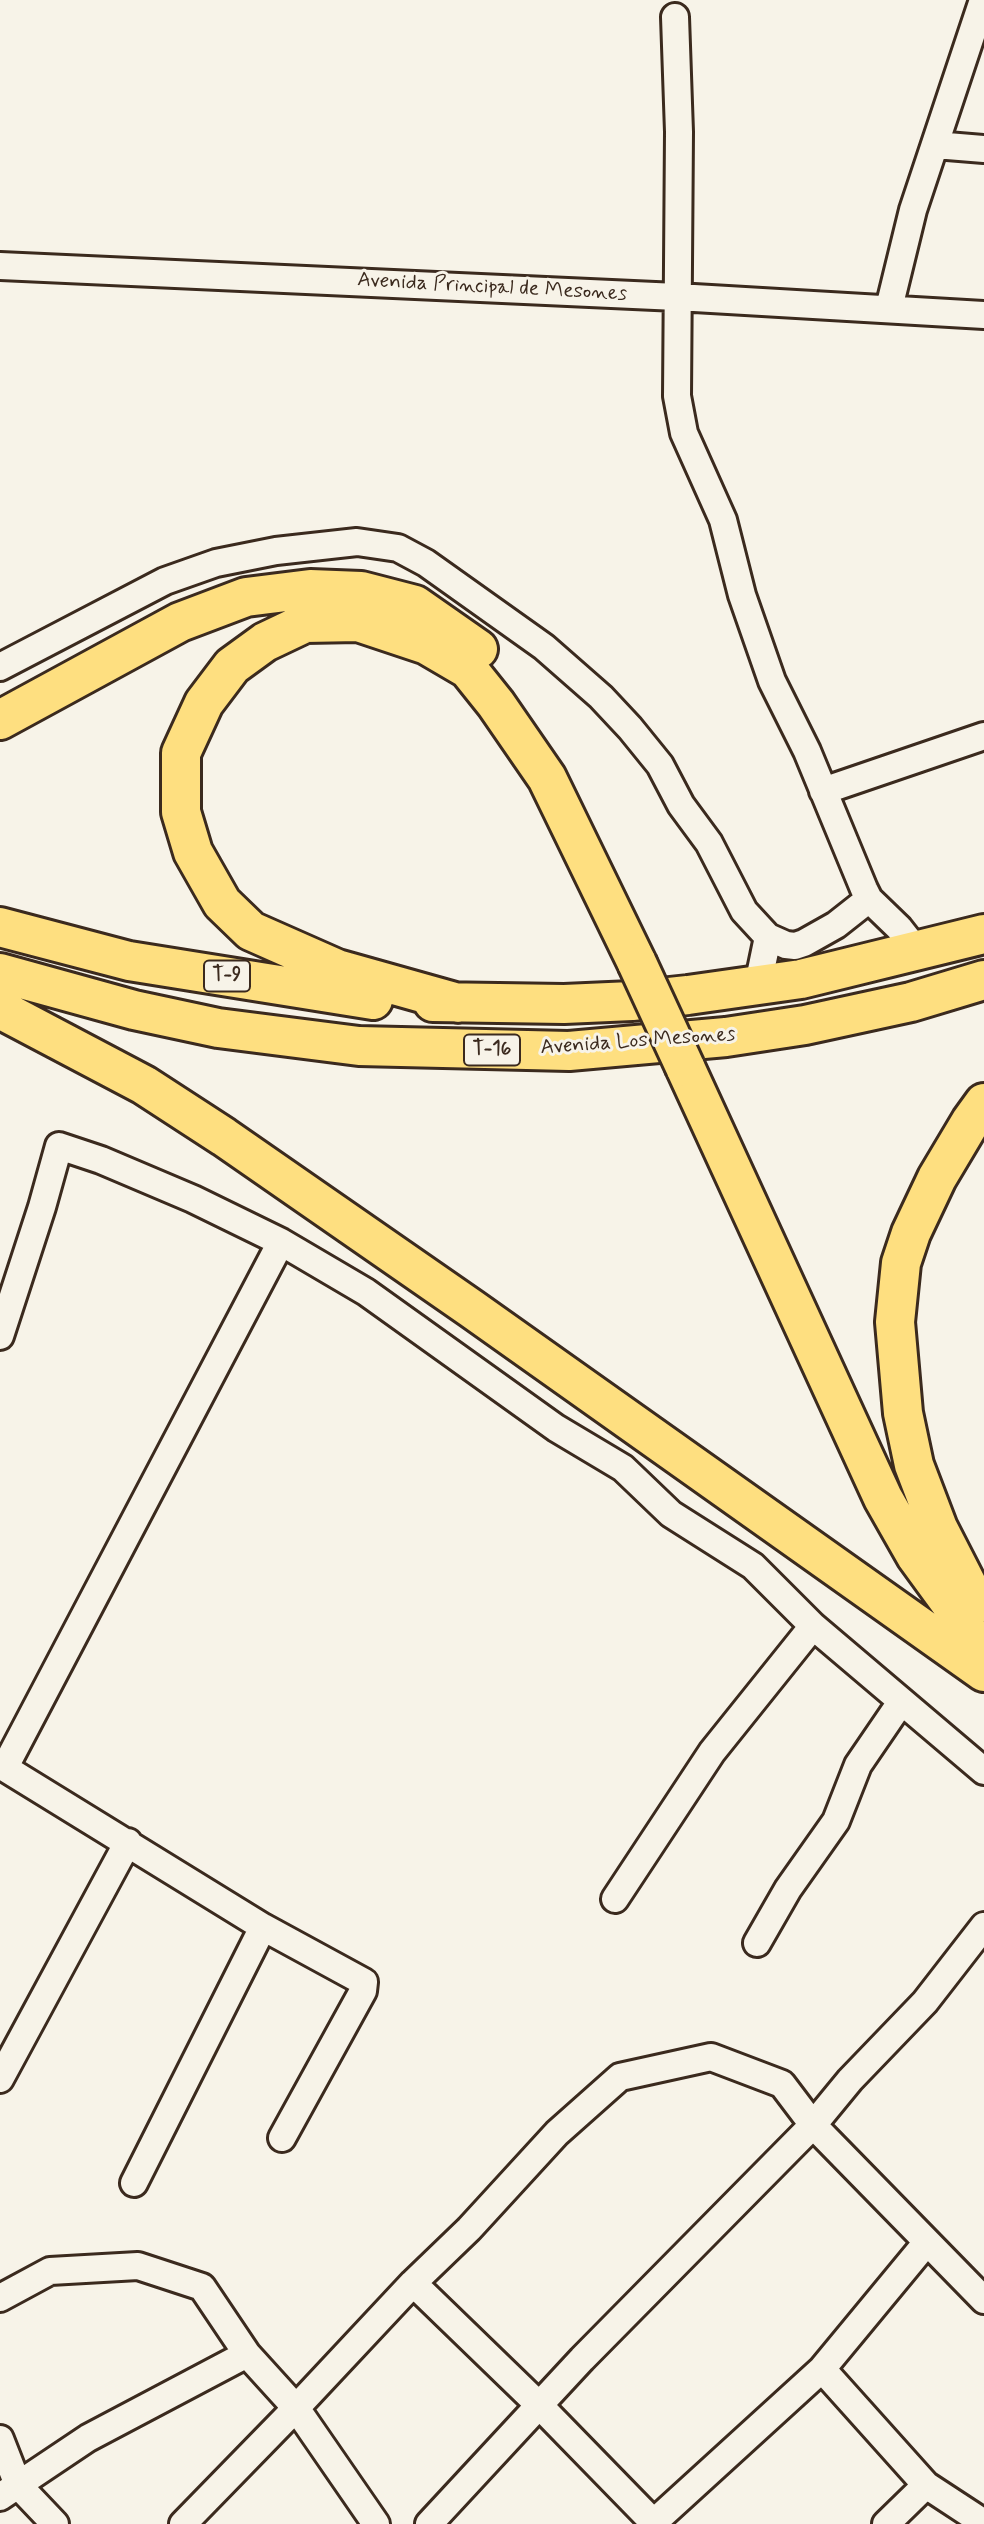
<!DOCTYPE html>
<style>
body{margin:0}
canvas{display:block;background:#f7f3e8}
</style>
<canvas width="984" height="2524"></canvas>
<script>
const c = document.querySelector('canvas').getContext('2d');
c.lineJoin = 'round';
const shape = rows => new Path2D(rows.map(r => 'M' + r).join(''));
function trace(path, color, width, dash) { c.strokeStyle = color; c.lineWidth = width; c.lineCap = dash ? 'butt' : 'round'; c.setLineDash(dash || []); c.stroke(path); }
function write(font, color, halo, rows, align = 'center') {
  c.font = font + ' Mynerve,sans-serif'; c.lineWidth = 6; c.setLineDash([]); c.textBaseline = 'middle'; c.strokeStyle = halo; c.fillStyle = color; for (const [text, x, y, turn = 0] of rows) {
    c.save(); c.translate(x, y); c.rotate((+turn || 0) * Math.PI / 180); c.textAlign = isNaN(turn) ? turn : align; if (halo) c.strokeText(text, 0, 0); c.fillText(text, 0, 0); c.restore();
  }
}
const minor = shape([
 [675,17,679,132,677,396,684,433,723,520,742,595,772,681,807,751,864,889,869,899,899,928,917,951],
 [935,145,984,149],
 [0,266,677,297,984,315],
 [889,308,913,210,983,0],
 [0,667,165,581,216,563,276,551,357,542,398,548,426,563,544,647,601,697,630,728,660,765,681,805,709,843,744,911,768,937,786,945,795,946,804,943,836,925,869,899],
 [823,791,984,736],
 [758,985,768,937],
 [0,1336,42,1207,59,1146,101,1160,193,1199,281,1242,366,1292,556,1428,623,1468,671,1514,753,1566,813,1626,984,1771],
 [0,1765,263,1927,364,1982,363,1991,282,2138],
 [5,1767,281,1242],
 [615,1899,712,1752,813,1626],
 [757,1943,788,1889,836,1821,858,1765,901,1702],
 [0,2079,128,1842],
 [134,2183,263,1927],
 [413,2283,539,2405,655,2524],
 [0,2298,50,2271,138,2266,202,2287,247,2354,296,2408,376,2524],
 [822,2369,926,2485,984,2523],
 [0,2439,18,2485,55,2524],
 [0,2497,88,2438,247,2354],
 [183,2524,296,2408,413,2283,469,2229,557,2133,620,2077,711,2057,782,2084,813,2125,984,2300],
 [429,2524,582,2359,813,2125,850,2080,925,2002,984,1926],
 [652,2524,822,2369,927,2242],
 [886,2524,926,2485]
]);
const highway = shape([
 [0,720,180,622,246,597,310,589,361,591,415,605,478,649],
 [0,927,129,961,373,1000],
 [0,973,134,1010,218,1028,359,1046,569,1051,726,1037,805,1025,911,1002,984,980],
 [433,1002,564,1004,632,1001,688,995,801,979,984,934],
 [458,1003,337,969,251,931,222,903,193,852,181,812,181,753,204,703,232,666,265,642,305,623,358,622,427,645,468,669,496,704,547,778,637,963],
 [0,1009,144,1085,224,1137,472,1309,984,1672],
 [685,1067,883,1498,916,1556,951,1604,984,1638],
 [977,1604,938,1528,914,1465,903,1413,895,1322,901,1263,911,1233,937,1178,971,1121,984,1103]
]);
const highwayBridge = shape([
 [637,963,685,1067]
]);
const shields = [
 [227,976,46],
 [492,1050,56]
];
const shieldNames = [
 ["T-9",227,976],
 ["T-16",492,1050]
];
const streetNames = [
 ["Avenida Principal de Mesones",492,288,3],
 ["Avenida Los Mesones",638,1042,-4]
];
trace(minor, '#3b2a1e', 32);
trace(highway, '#3b2a1e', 44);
trace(minor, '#f7f3e8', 26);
trace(highway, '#fedf80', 38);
trace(highwayBridge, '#3b2a1e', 44, []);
trace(highwayBridge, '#fedf80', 38);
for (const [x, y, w] of shields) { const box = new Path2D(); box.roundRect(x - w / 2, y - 15.5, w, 31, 5); c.fillStyle = '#f7f3e8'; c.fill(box); trace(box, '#3b2a1e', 2); }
write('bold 19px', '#3b2a1e', null, shieldNames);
write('21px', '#3b2a1e', '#f7f3e8', streetNames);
</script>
